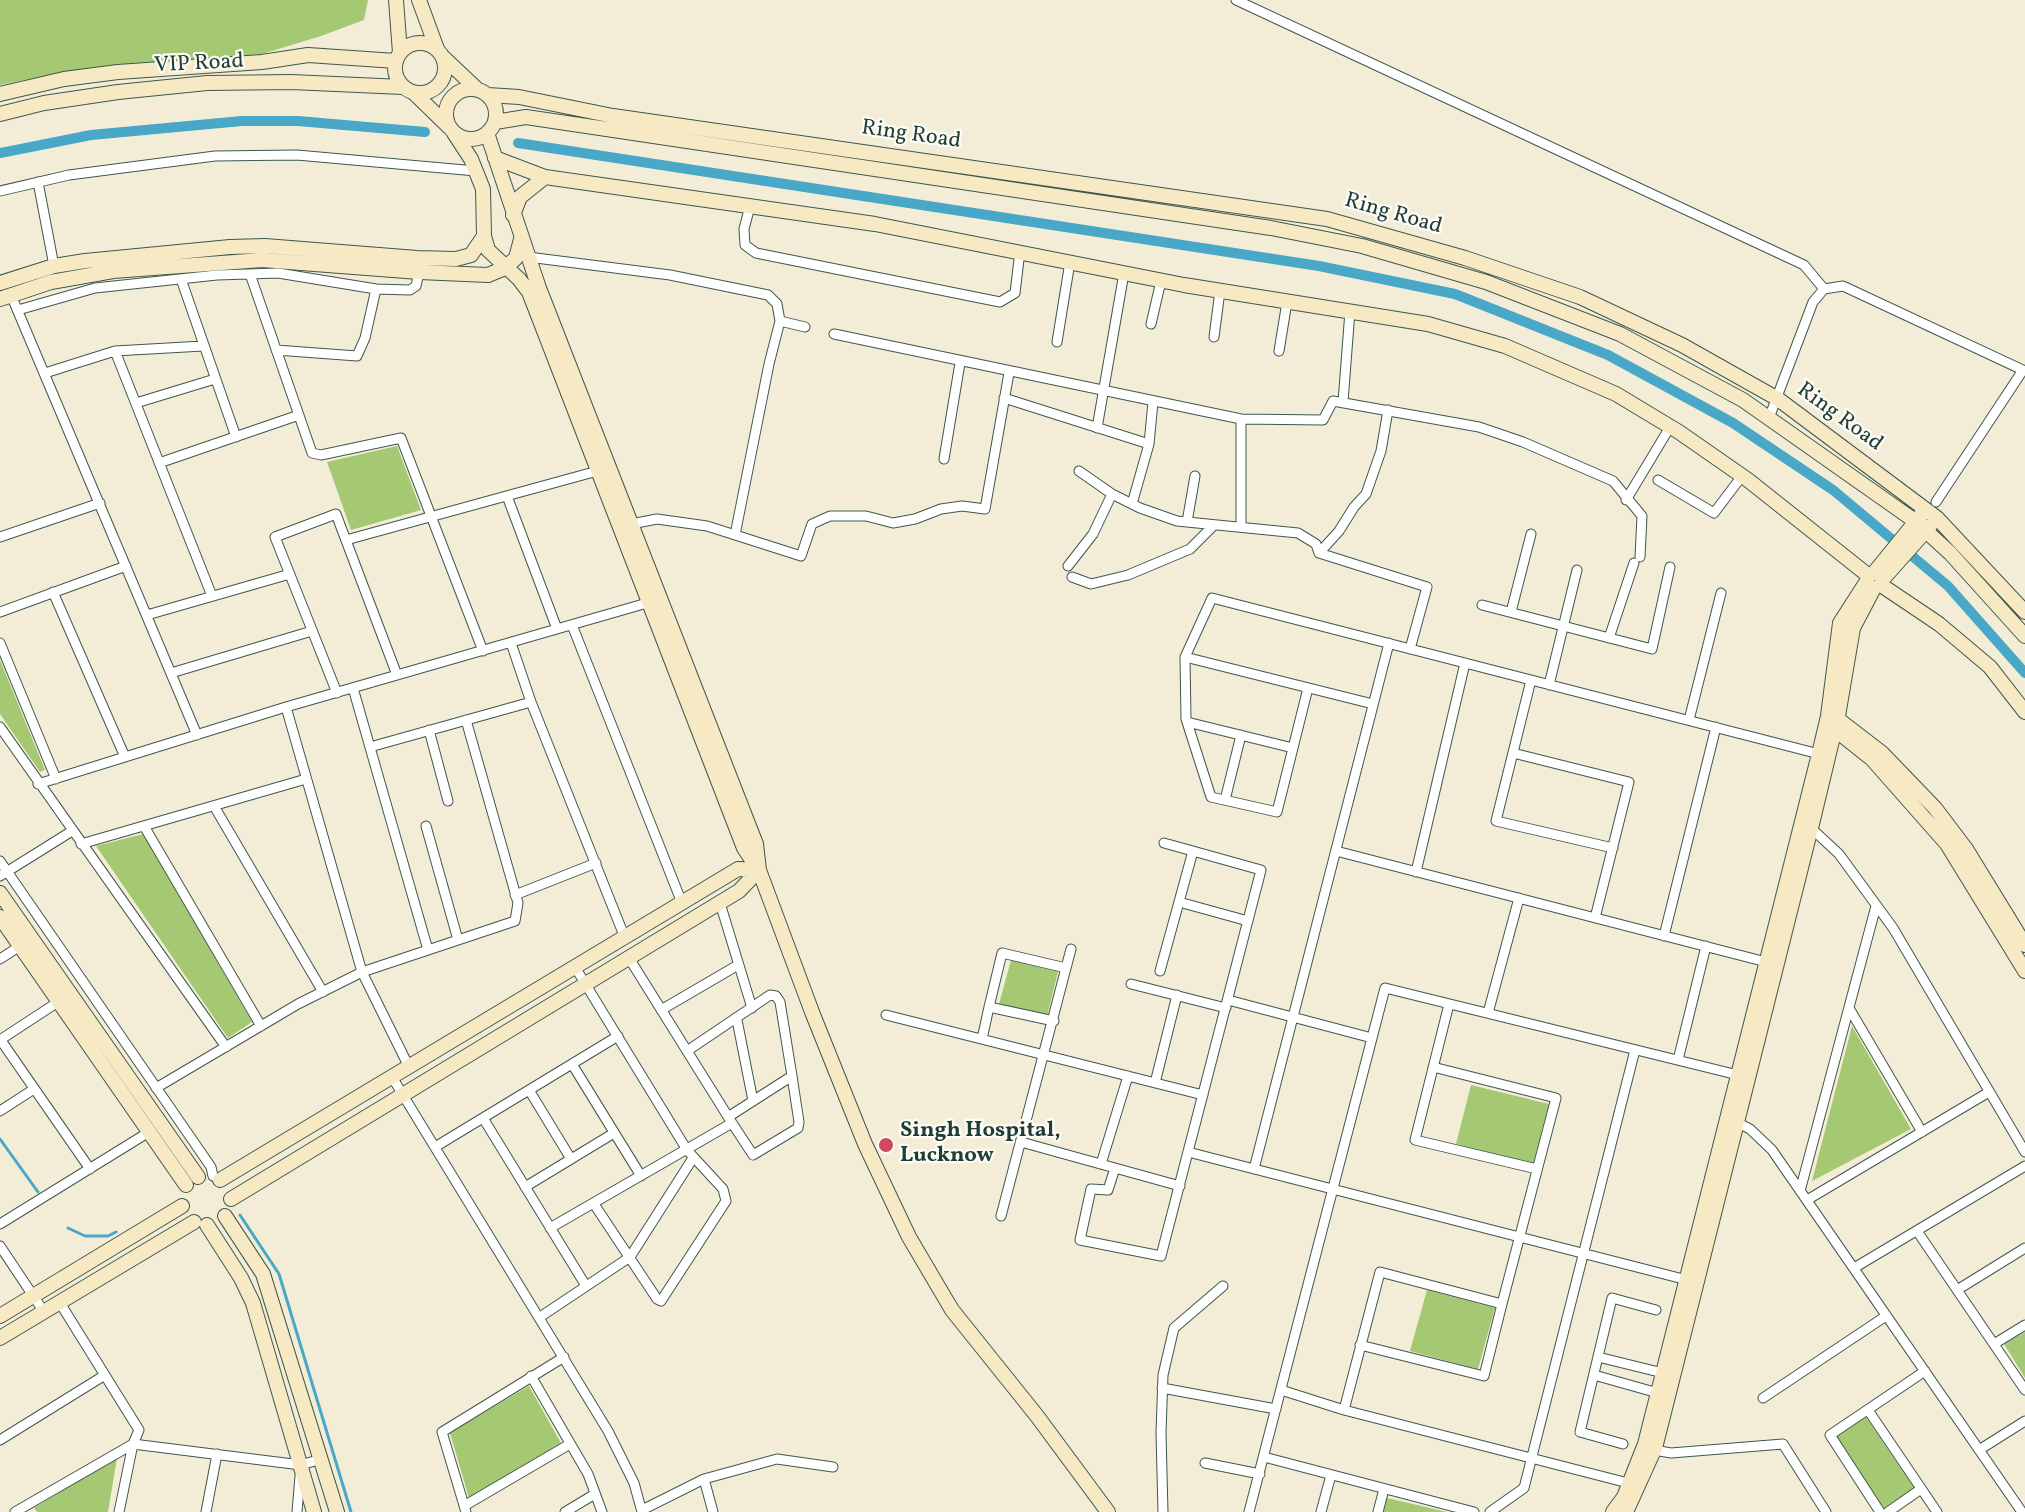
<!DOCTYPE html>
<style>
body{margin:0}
canvas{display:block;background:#f3edd8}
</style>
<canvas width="2025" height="1512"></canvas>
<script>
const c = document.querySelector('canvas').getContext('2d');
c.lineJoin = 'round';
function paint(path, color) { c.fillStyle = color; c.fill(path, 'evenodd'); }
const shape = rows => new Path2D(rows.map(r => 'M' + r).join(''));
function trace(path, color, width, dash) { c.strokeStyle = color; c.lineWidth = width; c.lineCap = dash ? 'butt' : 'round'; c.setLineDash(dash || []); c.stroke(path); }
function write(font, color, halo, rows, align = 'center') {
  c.font = font + ' Vollkorn,serif'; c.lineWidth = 4.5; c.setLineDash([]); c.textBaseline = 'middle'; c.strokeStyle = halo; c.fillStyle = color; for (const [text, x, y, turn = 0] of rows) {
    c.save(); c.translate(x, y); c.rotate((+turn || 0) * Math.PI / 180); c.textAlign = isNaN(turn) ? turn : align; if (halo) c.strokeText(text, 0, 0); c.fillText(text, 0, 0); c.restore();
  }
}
const green = shape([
 [0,0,368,0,364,20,321,36,262,54,63,72,0,85],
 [397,446,421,510,351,530,327,462],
 [0,660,45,770,40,772,0,714],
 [143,834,252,1022,228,1038,96,846],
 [1011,960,1058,972,1047,1016,999,1004],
 [1852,1026,1911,1129,1812,1181],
 [1471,1085,1549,1104,1533,1164,1456,1144],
 [1427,1290,1495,1308,1478,1369,1410,1351],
 [2025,1332,2025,1378,2004,1344],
 [529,1386,561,1443,469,1498,450,1433],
 [1866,1417,1914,1488,1884,1508,1836,1437],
 [117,1458,108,1512,37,1512,34,1508],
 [1387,1498,1447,1512,1383,1512]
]);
const stream = shape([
 [0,1139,38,1192],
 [240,1215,279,1274,351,1512],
 [68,1228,85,1236,108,1236,116,1232]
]);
const canal = shape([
 [518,143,1319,266,1455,294,1608,355,1733,423,1833,490,1948,586,2025,673],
 [0,153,91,135,242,121,298,121,425,132]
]);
const street = shape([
 [1236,0,1804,265,1824,289],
 [38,182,54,266],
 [0,191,69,175,215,156,297,155,476,171],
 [750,206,744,229,745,245,756,253,1000,302,1015,293,1020,251],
 [528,257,670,275,768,295,777,304,780,321,769,364,735,535],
 [250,274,312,453,321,455,401,438,483,651],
 [181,279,236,437],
 [1824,289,1843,286,2025,371],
 [11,295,197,735],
 [18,310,95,288,217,275,278,273,376,289,410,290,416,286,419,272],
 [780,321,805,327],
 [1151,324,1161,281],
 [834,334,1241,419,1323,420,1333,401,1479,427,1523,442,1613,481,1642,516,1640,557],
 [1214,337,1220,291],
 [1057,342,1070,262],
 [276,350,357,356,365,338,376,289],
 [115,351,212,596],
 [1279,351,1287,302],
 [45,373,115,351,203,346],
 [1004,398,1149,444],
 [1343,402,1350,311],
 [136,403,215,379],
 [1769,418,1813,302,1824,289],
 [1241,419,1241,527],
 [1097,428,1124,273],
 [944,459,960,363],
 [159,463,299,415],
 [1079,471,1112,494,1140,508,1177,521,1298,533,1316,544,1319,553],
 [1658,480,1714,513,1742,476],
 [507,496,557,629],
 [1626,500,1670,427],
 [1936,502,2023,370],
 [1132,504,1149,444,1153,402],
 [1187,522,1195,476],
 [631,524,657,519,707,526,801,556,812,524,830,516,866,516,893,523,915,519,941,509,962,506,985,509,1009,373],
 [0,537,100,503],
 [346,540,601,470],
 [1319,553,1427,587,1410,649],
 [1319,553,1339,531,1354,507,1366,494,1381,451,1388,410],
 [1068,566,1093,534,1112,494],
 [1072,577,1091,584,1128,575,1190,549,1213,526],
 [53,592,125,757],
 [1482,605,1652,649,1670,567],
 [0,612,126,566],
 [1511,612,1531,534],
 [147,615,290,574],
 [572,625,682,903],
 [1609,638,1634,563],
 [0,643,56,779],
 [511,643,531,702,625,938],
 [1185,657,1373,704],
 [171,673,312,631],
 [1531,680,1496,821,1613,848],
 [1549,685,1577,570],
 [353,688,428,950],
 [1308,688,1277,812,1211,797,1186,719,1185,657,1212,598,1823,755],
 [337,693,275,537,336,514,397,675],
 [286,707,362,972,409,1067],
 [1689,720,1721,593],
 [1187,722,1293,748],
 [0,727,226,1047],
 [429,730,448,801],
 [370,747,531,702],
 [1513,753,1629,782,1595,918],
 [38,784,286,707,654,601],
 [1225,800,1241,735],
 [214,806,323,992],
 [144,826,261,1026],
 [426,826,458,940],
 [1811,828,1839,854,1893,928,2025,1152],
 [81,844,306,779],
 [1336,851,1770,963],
 [0,861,211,1167,213,1176],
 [1416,872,1465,663],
 [0,876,72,831],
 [515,895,596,863],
 [1179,902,1248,921],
 [720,903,752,1008],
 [1664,936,1716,727],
 [629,958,687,1051,732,1123,753,1155,798,1128,799,1122,792,1076,780,1002,776,996,770,995,687,1051],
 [0,959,23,944],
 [575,967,687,1150,723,1189,726,1201,661,1301,657,1299,594,1204],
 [1160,971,1193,851],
 [1131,984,1226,1008],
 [1228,1000,1372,1038],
 [1449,1004,1415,1140,1537,1169],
 [1849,1008,1922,1132],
 [661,1010,738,965],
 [1488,1013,1519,898],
 [886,1015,1203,1095],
 [737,1020,753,1101],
 [1054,1021,989,1007,1002,953,1066,968],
 [0,1039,90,1169],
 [982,1039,989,1007],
 [0,1040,58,1002],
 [1678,1060,1706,946],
 [572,1064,641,1176],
 [392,1077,608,1431,634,1483,642,1512],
 [1155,1083,1177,995],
 [156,1088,298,1004,362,972,515,921,518,903,466,720],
 [529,1090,571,1159],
 [0,1111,34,1089],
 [728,1117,792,1076],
 [483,1118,586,1286],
 [1736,1122,1750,1129,1772,1150,2022,1512],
 [1021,1142,1180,1186],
 [435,1147,618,1036],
 [1188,1152,1691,1281],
 [1101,1164,1128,1076],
 [1115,1168,1108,1190,1091,1189,1080,1240,1161,1256,1261,870,1164,843],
 [1254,1169,1389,643],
 [525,1187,614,1133],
 [1800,1191,1876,906],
 [1807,1200,1989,1092],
 [1001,1216,1071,949],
 [0,1224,149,1132],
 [550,1228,732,1123],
 [1917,1231,2025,1390],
 [0,1246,44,1312],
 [1854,1268,2025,1166],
 [1957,1290,2025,1248],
 [60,1303,139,1430,133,1444,119,1512],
 [540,1317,630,1257,693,1158],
 [1994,1344,2025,1325],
 [1360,1345,1484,1376,1502,1304,1556,1098,1433,1067],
 [1598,1357,1663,1373],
 [1594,1375,1658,1393],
 [531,1376,588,1474,602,1512],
 [1162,1388,1276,1409],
 [1281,1390,1344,1410,1632,1484],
 [1763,1398,1886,1316],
 [1344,1410,1380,1272,1502,1304],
 [1868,1410,1937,1512],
 [0,1440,105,1375],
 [1623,1444,1580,1432,1612,1298,1656,1310],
 [1654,1450,1671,1453,1783,1444,1826,1512],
 [1979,1450,2025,1421],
 [1264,1457,1474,1512],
 [1205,1463,1260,1474],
 [704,1479,713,1512],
 [464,1506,570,1444],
 [642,1510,704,1479,777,1459,833,1467],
 [15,1512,133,1444,301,1465,321,1459],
 [206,1512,217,1454],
 [297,1512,300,1476],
 [466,1512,442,1432,564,1357],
 [565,1512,595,1494],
 [1163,1512,1161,1433,1163,1375,1174,1328,1223,1286],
 [1249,1512,1385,988,1742,1076],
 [1321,1512,1331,1475],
 [1378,1512,1384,1489],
 [1490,1512,1524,1488,1635,1050],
 [1880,1512,1830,1435,1925,1371],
 [1888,1512,1921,1489]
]);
const secondary = shape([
 [396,0,400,53],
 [419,0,437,49],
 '395 68a25 25 0 1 1 50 0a25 25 0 1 1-50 0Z',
 [442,56,478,90],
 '446 114a25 25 0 1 1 50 0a25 25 0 1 1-50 0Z',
 [413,92,449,127],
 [0,94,64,79,118,72,262,62,308,55,396,61],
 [488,95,519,97,613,116,1327,219,1465,258,1580,297,1682,345,1778,399,1937,518,2025,612],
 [0,114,44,103,118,92,207,83,291,82,403,87],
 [495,122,526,117,1271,228,1362,246,1486,282,1620,334,1743,400,1915,521,1950,553,2025,636],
 [454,133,471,159,483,189,484,236,488,250,519,279,529,292,744,848,756,866],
 [487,133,539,288,756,844,759,870,812,1012,865,1144,909,1237,952,1310,1037,1416,1108,1512],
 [495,158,545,177,875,224,1184,285,1428,324,1505,346,1616,394,1679,432,1748,480,1869,576],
 [513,215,520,197,545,177],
 [0,283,54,266,85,261,230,247,265,246,417,258,456,259,471,255,484,236],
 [0,299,51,282,113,271,262,260,419,272,488,275,505,268,516,258,521,239],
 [1874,573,1921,515],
 [1882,580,1930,526],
 [1881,585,1939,624,1990,667,2025,712],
 [1830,713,1882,753,1935,808,1966,849,2025,945],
 [1828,724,1872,759,1947,844,2025,971],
 [0,893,198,1177],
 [0,917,186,1185],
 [220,1180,738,869,759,870],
 [231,1199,739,891,759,870],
 [225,1216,263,1274,337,1512],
 [207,1225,241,1278,253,1303,314,1512],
 [0,1316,182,1206],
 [0,1338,194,1222],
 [1613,1512,1624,1497,1645,1444,1663,1373,1819,754,1828,716,1840,623,1867,581],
 [1626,1512,1655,1448,1811,828,1838,716,1853,628,1874,588]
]);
const markers = [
 [886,1145,8,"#d1495b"]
];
const streetNames = [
 ["VIP Road",199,65,-3],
 ["Ring Road",911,136,8],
 ["Ring Road",1393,215,16],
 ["Ring Road",1839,418,36]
];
const poiNames = [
 ["Singh Hospital,",900,1132],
 ["Lucknow",900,1157]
];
paint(green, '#a5c872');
trace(stream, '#49a8c8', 3);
trace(canal, '#49a8c8', 10);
trace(street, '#3f574d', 11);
trace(secondary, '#3f574d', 16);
trace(street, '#fff', 9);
trace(secondary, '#f7e9c3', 14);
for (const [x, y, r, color] of markers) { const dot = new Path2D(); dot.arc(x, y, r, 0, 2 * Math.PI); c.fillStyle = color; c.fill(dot); trace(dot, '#fdfcf7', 2); }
write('22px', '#1f3d34', '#fdfcf7', streetNames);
write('bold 22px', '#1f3d34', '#fdfcf7', poiNames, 'left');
</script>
